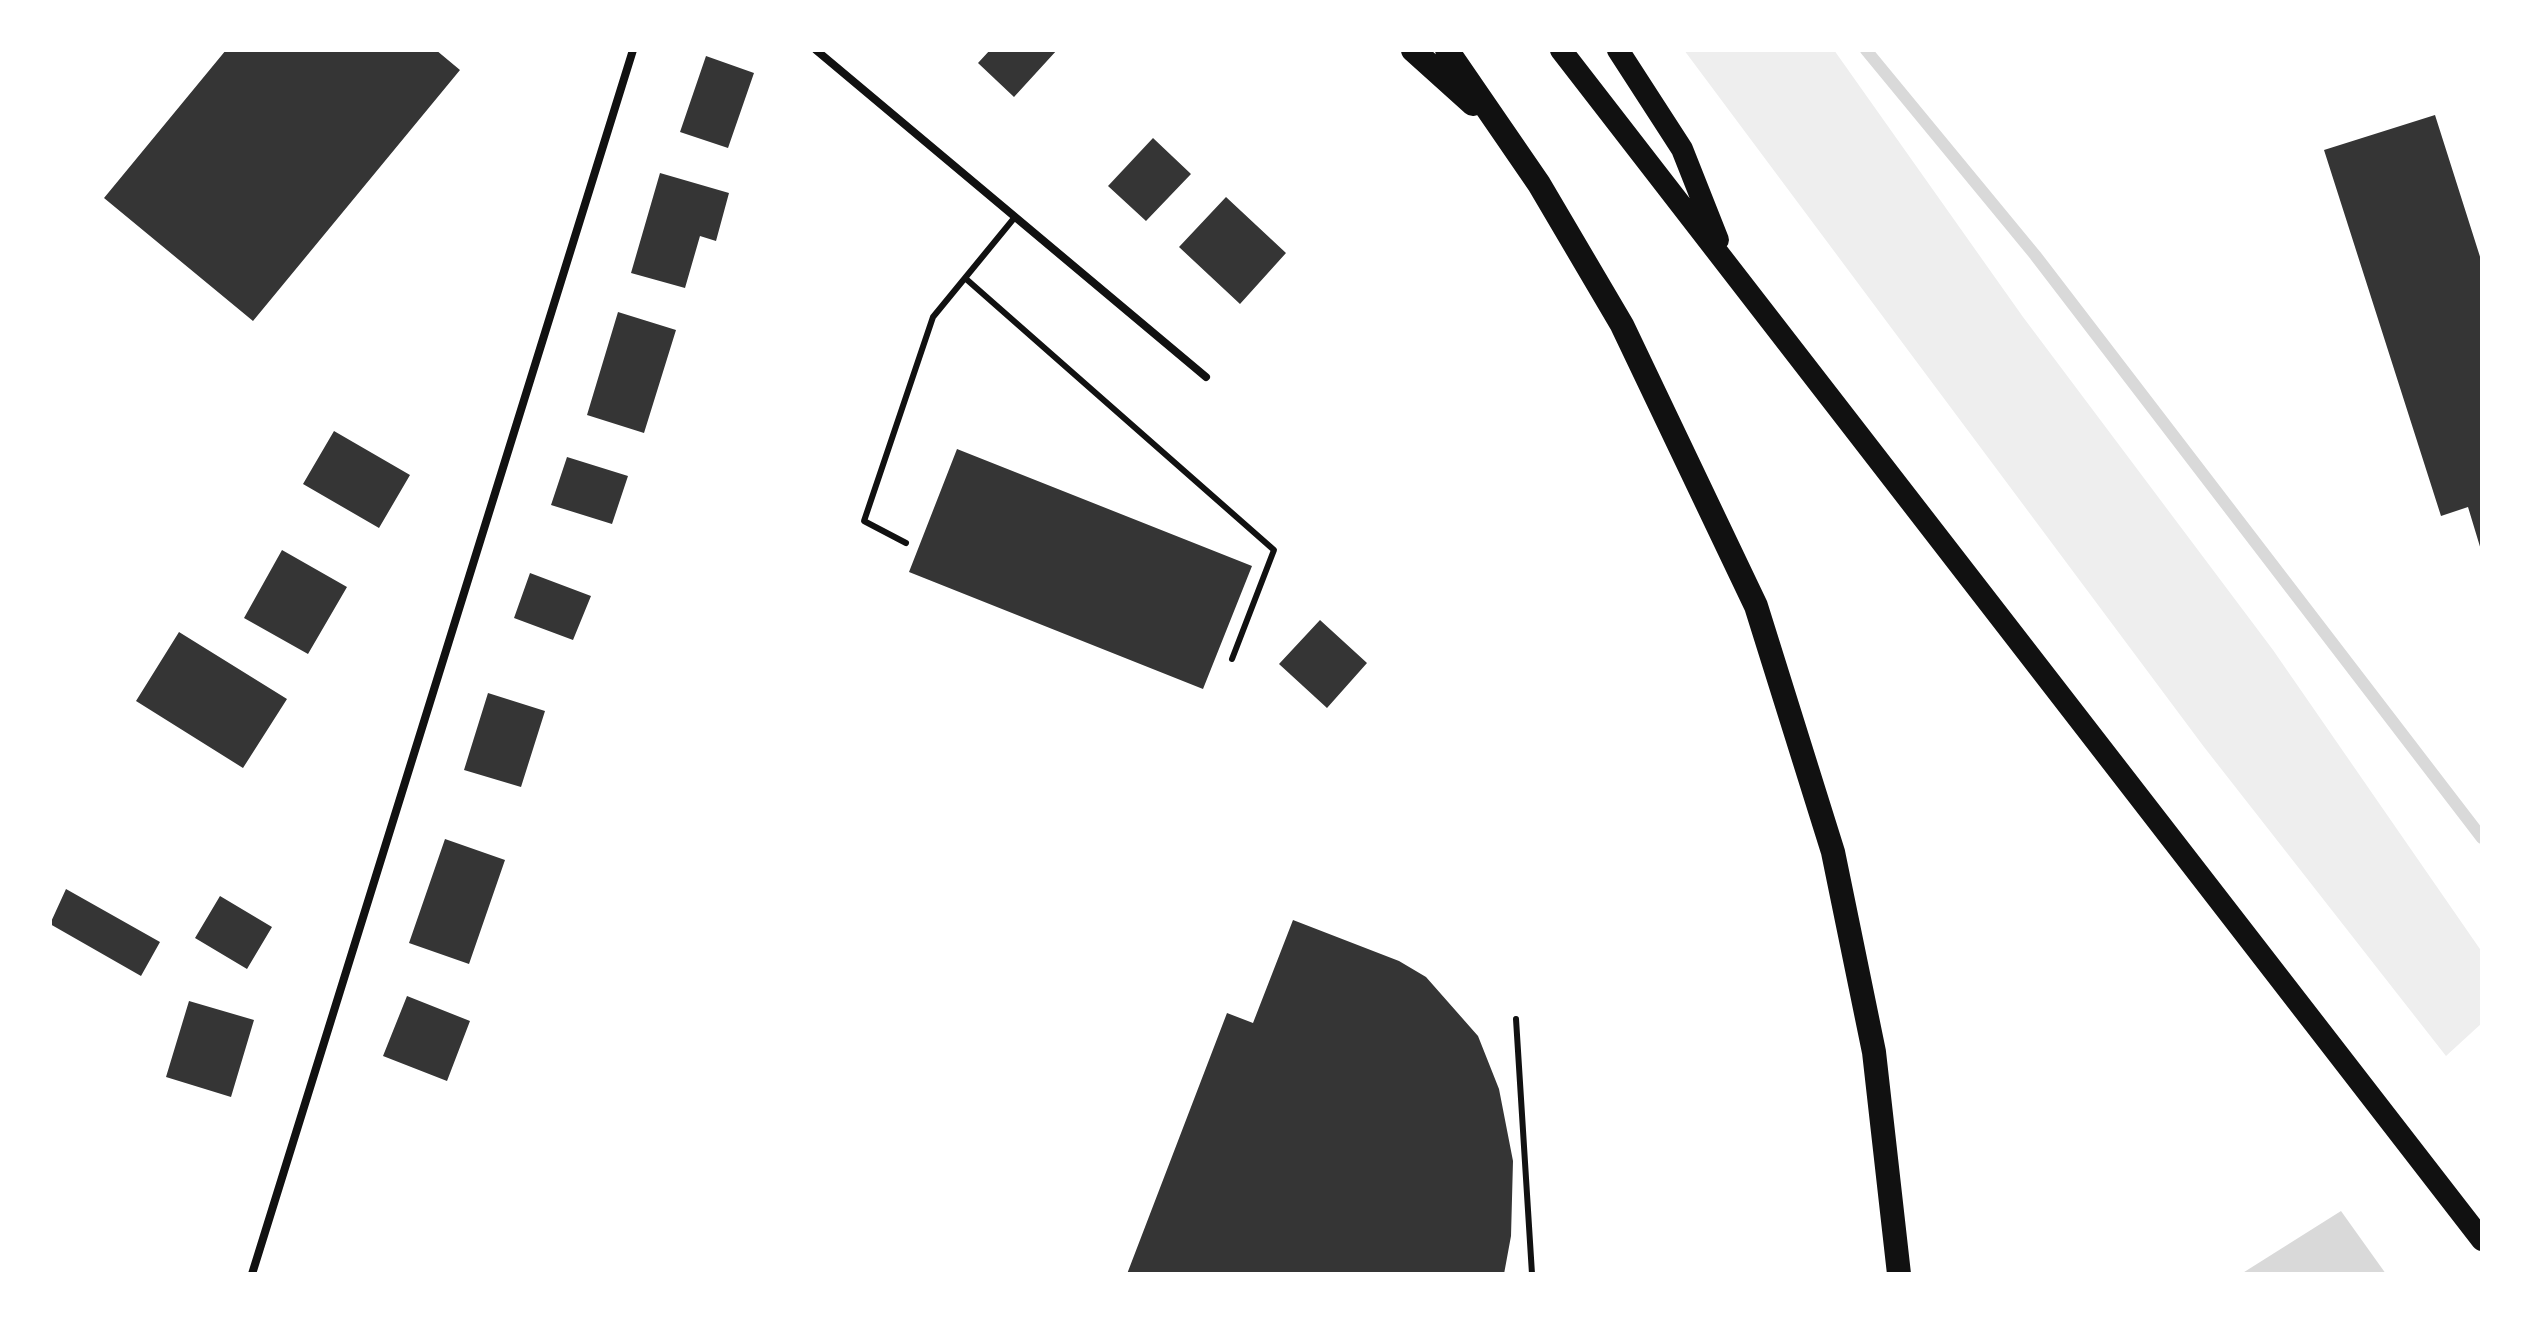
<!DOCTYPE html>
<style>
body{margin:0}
#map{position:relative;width:2532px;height:1324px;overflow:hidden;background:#fff;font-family:"Fira Sans Condensed",sans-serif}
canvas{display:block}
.frame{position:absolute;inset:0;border:52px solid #fff;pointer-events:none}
</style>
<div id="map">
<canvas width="2532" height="1324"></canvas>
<div class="frame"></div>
</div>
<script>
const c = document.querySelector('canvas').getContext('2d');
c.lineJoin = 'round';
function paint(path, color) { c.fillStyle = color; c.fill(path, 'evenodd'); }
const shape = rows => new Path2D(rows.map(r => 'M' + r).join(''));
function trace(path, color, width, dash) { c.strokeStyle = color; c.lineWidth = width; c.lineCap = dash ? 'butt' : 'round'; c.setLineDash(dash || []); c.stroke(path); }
const green = shape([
 [1684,50,1834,50,2023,317,2273,650,2482,952,2482,1023,2446,1056,2204,747]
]);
const water = shape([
 [2341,1211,2386,1274,2241,1274]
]);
const stream = shape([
 [1866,50,2035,255,2482,838]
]);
const building = shape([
 [226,50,436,50,460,70,253,321,104,198],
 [990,50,1057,50,1014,97,978,63],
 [706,56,754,73,728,148,680,132],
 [2435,115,2482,263,2481,550,2468,507,2441,516,2324,150],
 [1153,138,1191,174,1146,221,1108,186],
 [660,173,729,193,716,241,700,236,685,288,631,273],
 [1226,197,1286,253,1240,304,1179,247],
 [618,312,676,330,644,433,587,415],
 [334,431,410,475,379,528,303,484],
 [957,449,1252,566,1203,689,909,572],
 [567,457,628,476,612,524,551,505],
 [282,550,347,587,308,654,244,618],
 [530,573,591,596,573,640,514,618],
 [1320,620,1367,663,1327,708,1279,664],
 [179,632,287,699,243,768,136,701],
 [488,693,545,711,521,787,464,770],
 [445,839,505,860,469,964,409,943],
 [66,889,160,942,141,976,50,924],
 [220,896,272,927,247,969,195,938],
 [1293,920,1399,961,1426,977,1478,1036,1499,1089,1513,1161,1511,1236,1504,1274,1127,1274,1227,1013,1253,1023],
 [407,996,470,1021,447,1081,383,1056],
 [189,1001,254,1020,231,1097,166,1077]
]);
const service = shape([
 [965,278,1274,550,1232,659],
 [906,543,864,521,933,317,1015,217],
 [1516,1019,1532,1274]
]);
const minor = shape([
 [816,50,1206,377],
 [252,1274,633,50]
]);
const trunk = shape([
 [1561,50,2482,1240],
 [1618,50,1682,149,1718,240]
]);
const motorway = shape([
 [1413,50,1473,104],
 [1447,50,1539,184,1622,325,1756,606,1833,852,1874,1052,1899,1274]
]);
paint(green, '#eee');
paint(water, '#d9d9d9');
trace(stream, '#d9d9d9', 12);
paint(building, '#353535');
trace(service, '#111', 6);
trace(minor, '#111', 8);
trace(trunk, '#111', 22);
trace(motorway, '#111', 24);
</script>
